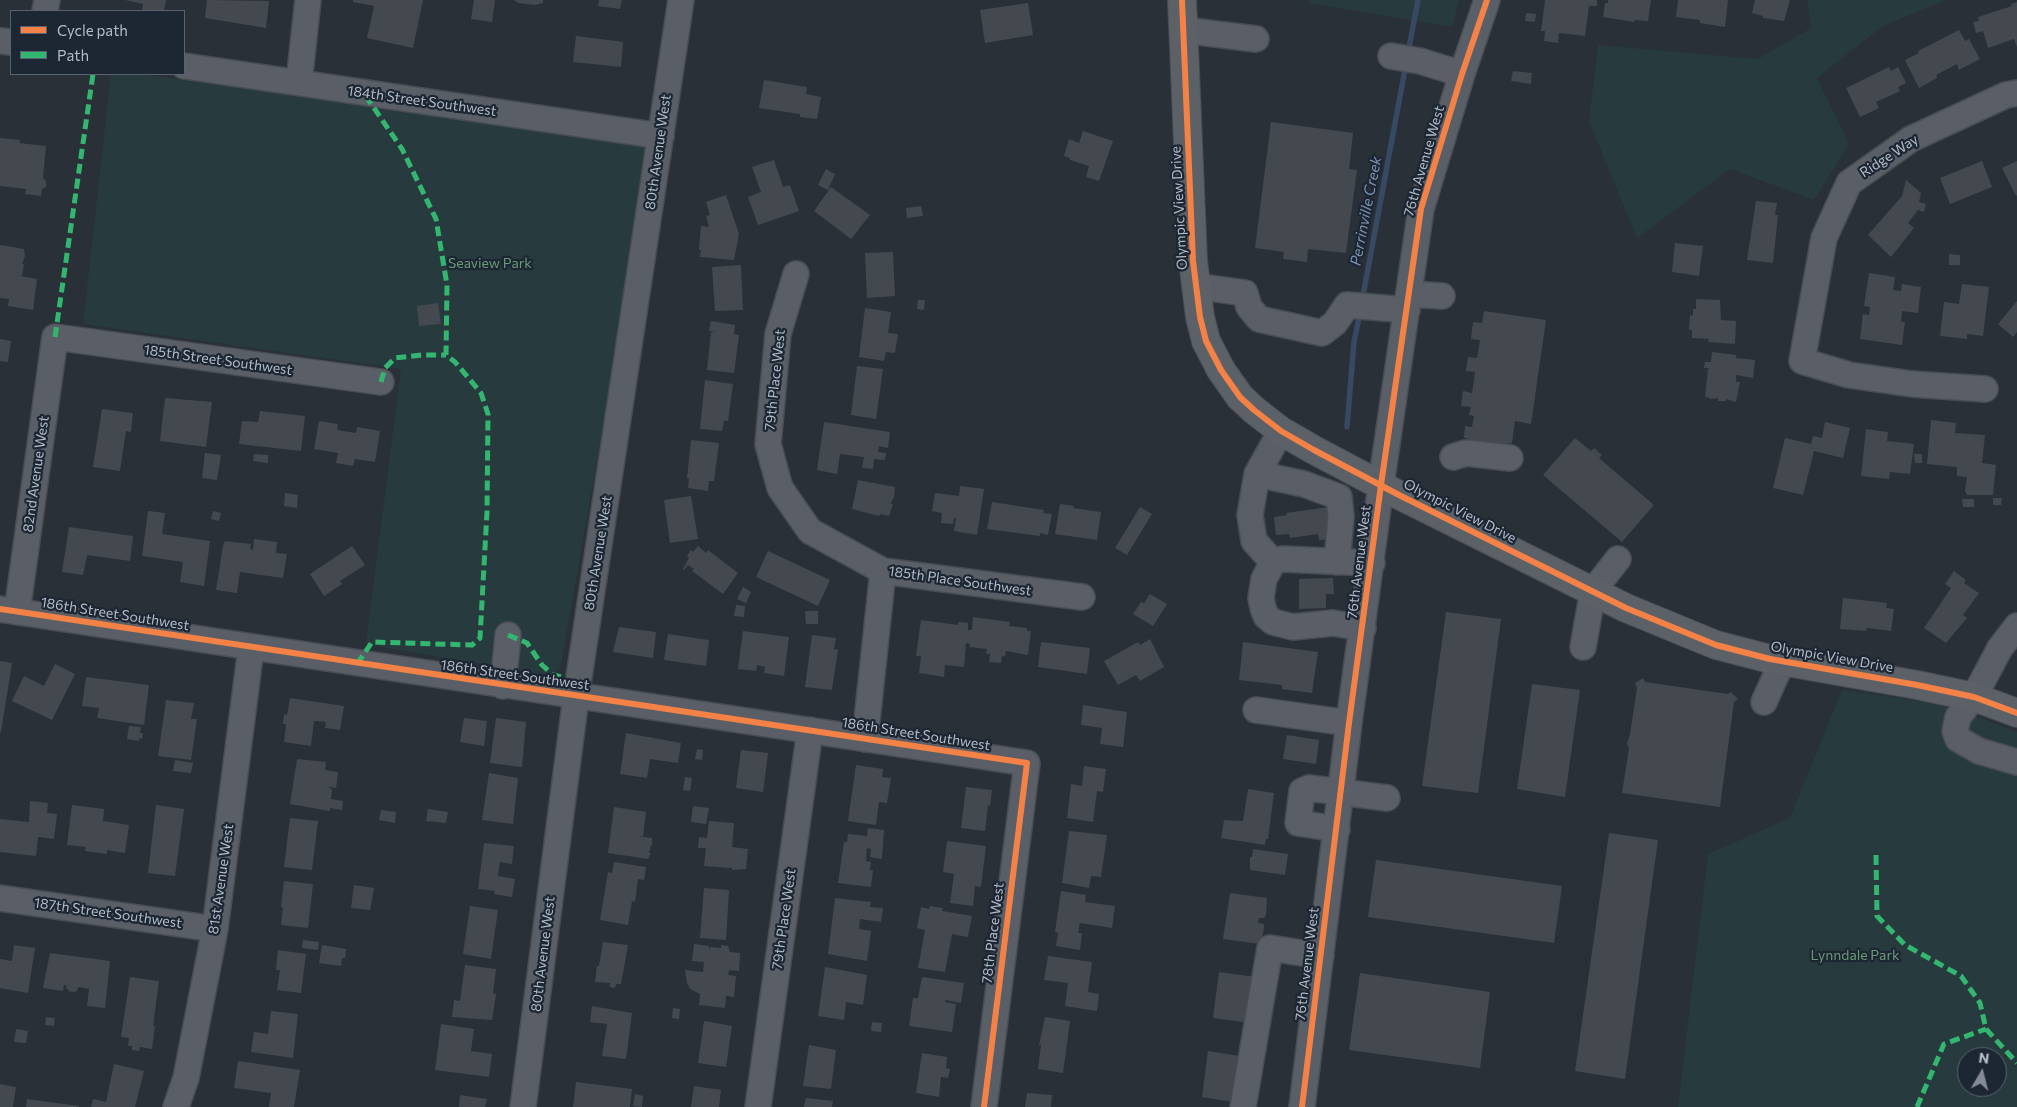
<!DOCTYPE html>
<style>
body{margin:0}
#map{position:relative;width:2017px;height:1107px;overflow:hidden;background:#2a3038;font-family:Commissioner,sans-serif}
canvas{display:block}
.legend{position:absolute;left:10px;top:10px;width:175px;height:65px;box-sizing:border-box;background:#1d2633;border:1px solid #59626f;margin:0;padding:6px 9px;list-style:none;font-size:15px;color:#b4bcc9}
.legend li{display:flex;align-items:center;gap:10px;height:25px}
.legend b{width:25px;border:1px solid #59626f}
.north{position:absolute;left:1957px;top:1047px;width:50px;height:50px;box-sizing:border-box;background:#1d2633;border:1px solid #59626f;border-radius:50%;rotate:8deg;font-size:14px;font-weight:700;line-height:20px;text-align:center;color:#b4bcc9}
.north::after{content:'';display:block;margin:auto;width:18px;height:22px;background:#848b96;clip-path:polygon(50% 0,100% 100%,50% 72%,0 100%)}
</style>
<div id="map">
<canvas width="2017" height="1107"></canvas>
<ul class="legend">
<li><b style="height:6px;background:#f48246"></b>Cycle path</li>
<li><b style="height:6px;background:#33b770"></b>Path</li>
</ul>
<div class="north">N</div>
</div>
<script>
const c = document.querySelector('canvas').getContext('2d');
c.lineJoin = 'round';
function paint(path, color) { c.fillStyle = color; c.fill(path, 'evenodd'); }
const shape = rows => new Path2D(rows.map(r => 'M' + r).join(''));
function trace(path, color, width, dash) { c.strokeStyle = color; c.lineWidth = width; c.lineCap = dash ? 'butt' : 'round'; c.setLineDash(dash || []); c.stroke(path); }
function write(font, color, halo, rows, align = 'center') {
  c.font = font + ' Commissioner,sans-serif'; c.lineWidth = 4.5; c.setLineDash([]); c.textBaseline = 'middle'; c.strokeStyle = halo; c.fillStyle = color; for (const [text, x, y, turn = 0] of rows) {
    c.save(); c.translate(x, y); c.rotate((+turn || 0) * Math.PI / 180); c.textAlign = isNaN(turn) ? turn : align; if (halo) c.strokeText(text, 0, 0); c.fillText(text, 0, 0); c.restore();
  }
}
const green = shape([
 [1309,0,1459,0,1452,27,1309,3],
 [1807,0,1946,0,1883,26,1817,78,1849,144,1814,200,1730,169,1637,238,1589,121,1598,45,1758,59,1811,28],
 [111,74,141,74,652,146,562,660,559,670,542,675,366,644,401,369,83,324],
 [1842,690,1947,705,2017,732,2017,1107,1678,1107,1708,854,1790,818],
 [1967,1057,1997,1057,1997,1087,1967,1087]
]);
const stream = shape([
 [1408,53,1418,0],
 [1362,301,1406,64],
 [1347,427,1354,342,1360,313]
]);
const building = shape([
 [125,0,166,0,164,11,142,11,143,4],
 [207,0,269,1,266,28,205,18],
 [353,0,423,0,413,48,367,38,374,6,353,2],
 [474,0,495,0,492,22,471,19],
 [514,0,543,0,543,3,535,5,518,3],
 [599,0,622,0,620,9,598,6],
 [1545,0,1597,0,1597,6,1589,6,1585,36,1559,33,1558,43,1544,41,1545,31,1541,31],
 [1608,0,1651,0,1648,21,1635,20,1634,22,1603,17,1605,3,1608,3],
 [1678,0,1728,0,1725,27,1700,23,1700,20,1676,17],
 [1755,0,1790,0,1784,21,1763,18,1763,16,1752,13],
 [2017,2,2017,47,2014,39,1988,48,1983,31,1976,33,1973,22,1979,21,1978,17,2012,6,2011,4],
 [1028,3,1033,35,985,43,980,10],
 [1526,13,1536,14,1535,22,1525,21],
 [1959,30,1965,41,1969,39,1980,59,1959,70,1957,64,1936,75,1937,78,1919,88,1905,60,1919,53,1918,51],
 [576,36,623,42,621,67,573,62],
 [1889,67,1891,71,1898,67,1906,83,1898,87,1900,91,1876,102,1879,108,1860,117,1846,88],
 [1513,71,1532,73,1531,84,1511,81],
 [764,80,807,87,806,94,821,97,817,119,800,117,800,114,759,108],
 [1271,122,1353,133,1349,169,1357,170,1346,253,1308,249,1307,262,1283,259,1284,252,1255,248],
 [1083,131,1113,141,1099,181,1086,177,1089,166,1070,160,1070,158,1064,156,1069,139,1079,143],
 [0,138,20,140,19,143,46,146,43,178,46,181,46,187,42,189,41,196,25,194,26,189,0,186],
 [774,160,783,187,790,185,799,211,758,225,748,197,761,192,752,167],
 [1982,161,1992,187,1950,204,1940,178],
 [2017,161,2017,195,2016,196,2002,168],
 [826,169,835,174,828,190,818,185],
 [1906,180,1921,193,1919,202,1926,204,1924,212,1918,210,1908,223,1914,228,1891,257,1868,235,1902,196],
 [831,187,870,215,851,239,814,211],
 [726,195,739,234,734,260,700,257,701,250,699,250,701,226,709,227,706,216,710,215,706,202],
 [1756,201,1777,203,1775,215,1778,215,1773,263,1747,260],
 [921,206,923,216,907,218,906,208],
 [1675,243,1703,246,1699,276,1672,272],
 [0,245,24,249,25,256,22,264,24,264,22,276,15,275,37,279,33,310,8,306,9,299,0,298],
 [893,252,895,296,867,298,865,253],
 [1949,254,1960,255,1960,265,1949,265],
 [741,265,743,310,715,311,712,267],
 [1869,273,1895,277,1893,290,1901,291,1902,284,1921,287,1918,313,1902,311,1901,322,1905,322,1902,345,1860,339,1863,314,1869,315,1870,307,1864,306],
 [1962,284,1989,287,1983,336,1967,334,1967,339,1940,336,1944,302,1959,304],
 [1696,299,1720,300,1721,320,1736,321,1735,344,1708,342,1709,339,1692,338,1692,330,1689,330,1690,315,1693,316,1693,309,1696,309],
 [918,300,925,300,924,310,917,309],
 [2017,301,2017,332,2013,337,1998,324],
 [438,303,441,324,419,326,417,306],
 [865,308,891,312,888,333,898,334,895,353,886,352,884,361,859,357],
 [1484,311,1546,320,1531,424,1515,421,1512,443,1504,444,1503,452,1469,451,1470,439,1464,438,1465,426,1472,427,1474,416,1469,415,1471,407,1461,406,1463,391,1472,393,1475,372,1466,371,1468,357,1477,358,1480,340,1471,339,1473,322,1482,323],
 [711,321,735,325,734,334,739,335,734,373,707,370,711,332,717,332,709,331],
 [0,339,11,341,8,362,0,361],
 [1712,352,1736,355,1736,358,1755,360,1753,378,1736,375,1736,382,1740,382,1736,402,1726,399,1726,401,1718,401,1718,398,1710,399,1710,398,1705,397,1708,369,1710,368,1704,368,1705,362,1711,362],
 [857,366,883,369,876,419,851,415],
 [705,380,733,384,728,421,724,421,722,431,700,429],
 [165,398,212,402,206,447,160,441],
 [102,409,133,413,131,432,126,431,120,471,93,467],
 [260,411,305,416,301,451,239,444,242,421,258,422],
 [1931,420,1956,423,1955,433,1985,435,1982,463,1996,465,1993,495,1967,495,1965,491,1967,477,1957,476,1957,467,1927,464],
 [319,421,338,424,337,430,356,433,357,427,380,431,375,462,355,459,353,466,336,463,338,453,314,449],
 [824,422,890,432,888,448,879,446,878,452,886,453,885,460,874,459,873,469,862,468,864,457,840,454,837,474,817,470],
 [1825,422,1850,428,1843,458,1814,451,1803,495,1773,488,1785,438,1811,444,1813,436,1822,438],
 [1866,429,1888,432,1887,441,1914,444,1910,474,1890,472,1889,479,1861,476],
 [1575,438,1591,451,1594,448,1602,455,1599,458,1654,505,1622,542,1543,475],
 [691,440,719,443,714,481,709,481,708,491,688,488,689,479,687,478],
 [205,453,221,455,217,480,202,478],
 [254,454,268,455,268,463,253,461],
 [1914,454,1922,454,1922,463,1915,463],
 [858,480,895,487,894,498,892,500,891,504,893,504,889,516,880,514,879,516,852,509],
 [960,486,984,489,977,535,954,531,956,518,954,518,953,524,941,523,942,513,932,511,935,493,959,496],
 [285,493,298,495,297,508,284,506],
 [691,496,698,539,670,543,664,500],
 [1993,498,2002,498,2001,505,1993,505],
 [1962,499,1974,499,1974,507,1963,507],
 [992,502,1044,510,1043,513,1052,514,1048,535,1040,533,1040,536,987,529],
 [1060,504,1074,506,1073,508,1101,512,1097,540,1055,534],
 [1140,507,1152,514,1127,555,1115,548],
 [1329,507,1333,539,1319,540,1318,534,1290,538,1289,534,1276,535,1274,517,1287,515,1286,513],
 [148,511,165,513,162,534,210,541,204,586,180,582,183,562,142,556],
 [213,511,221,513,219,521,211,519],
 [69,527,133,536,130,561,87,555,83,575,62,572],
 [254,539,277,542,276,553,287,554,283,578,240,572,237,593,216,590,223,546,225,541,251,544,250,549,253,550],
 [352,546,365,565,340,581,342,584,324,596,310,574],
 [698,546,706,553,708,550,738,573,723,594,692,571,694,569,688,565,684,570,683,569,689,558,687,556,691,550,693,552],
 [768,551,830,580,818,606,756,577],
 [1954,571,1966,580,1964,583,1979,593,1963,615,1967,618,1946,643,1924,628,1951,588,1945,584],
 [1333,578,1334,594,1326,594,1326,608,1299,609,1299,579],
 [743,587,751,592,746,603,737,599],
 [1150,594,1167,604,1153,626,1133,614,1141,602,1144,603],
 [1843,598,1887,603,1886,608,1894,609,1891,631,1867,628,1866,631,1840,629],
 [736,605,745,606,744,617,734,616],
 [805,611,818,611,818,624,806,624],
 [1446,612,1501,619,1478,793,1422,786],
 [973,617,1010,622,1009,626,1027,628,1027,631,1031,631,1028,654,1027,655,1006,651,1005,656,1002,656,1001,663,989,662,990,654,986,654,987,649,969,647,970,644,966,643,964,667,945,665,944,677,919,673,921,656,916,656,921,620,958,625,958,622,968,623,968,630,972,630],
 [619,627,656,632,653,658,613,652],
 [743,631,789,637,784,676,764,673,765,667,757,665,756,671,738,669],
 [668,634,709,640,706,666,664,660],
 [812,635,836,638,834,649,838,650,832,690,805,687],
 [1150,639,1164,667,1140,681,1136,675,1118,685,1104,661,1138,642,1140,645],
 [1041,642,1090,648,1087,674,1038,667],
 [1243,642,1318,652,1312,693,1282,689,1282,685,1239,680],
 [0,661,12,663,1,732,0,732],
 [55,664,75,674,52,720,12,701,24,676,44,686],
 [86,677,149,685,144,725,97,718,99,708,82,706],
 [1643,678,1645,682,1728,694,1731,692,1738,699,1734,702,1720,807,1622,793,1629,748,1627,744,1630,734,1637,688,1635,683],
 [1532,684,1580,690,1565,797,1517,789],
 [290,698,344,706,340,730,325,728,326,722,314,721,311,746,284,742,286,724,283,724,284,714,287,715],
 [166,700,194,703,191,719,197,719,191,760,158,756],
 [1083,705,1127,712,1123,747,1100,744,1102,728,1081,725],
 [464,718,487,721,484,746,460,742],
 [496,718,526,722,522,767,490,763],
 [129,726,141,727,140,733,143,733,142,739,139,738,139,741,127,739],
 [626,733,681,743,678,763,650,759,647,778,620,774],
 [1287,735,1319,740,1316,764,1283,759],
 [697,749,703,750,702,760,695,759],
 [741,750,768,753,763,792,736,788],
 [297,759,326,762,325,770,338,772,336,788,329,787,329,788,332,789,331,799,343,801,342,810,330,808,330,811,290,804],
 [175,760,193,763,191,773,173,771],
 [856,765,883,769,882,777,891,778,887,803,879,802,876,825,848,821],
 [1084,766,1106,769,1103,792,1097,791,1093,822,1067,818,1071,784,1082,786],
 [489,773,518,778,513,824,482,820],
 [685,777,692,778,690,791,683,790],
 [966,787,992,790,990,806,988,805,985,831,961,828],
 [1248,789,1274,793,1268,839,1266,839,1265,845,1221,838,1224,820,1243,821],
 [30,801,48,803,47,813,57,814,54,839,38,837,36,856,0,852,0,819,29,822],
 [72,805,104,809,103,821,129,825,125,853,107,850,107,854,85,851,86,847,67,845],
 [156,805,184,809,175,876,148,873],
 [693,806,709,808,706,824,691,822],
 [614,807,646,812,643,836,637,836,652,838,652,845,651,845,649,853,651,853,648,859,608,853],
 [428,809,448,812,446,823,426,821],
 [381,810,396,812,395,823,379,820],
 [290,818,318,821,312,870,284,867],
 [709,821,734,823,732,847,748,849,746,869,732,870,732,868,704,866,706,848,698,848,699,837,707,838],
 [868,828,884,830,882,859,870,857,871,849,867,848,866,861,871,862,870,870,873,870,871,887,838,883,844,842,847,842,848,834,867,836],
 [1069,831,1107,835,1101,877,1091,876,1089,888,1062,883],
 [1609,833,1658,840,1625,1079,1575,1071],
 [947,841,986,846,981,887,975,886,973,906,950,903,954,874,943,872],
 [484,843,514,846,512,864,500,862,498,876,515,879,512,897,494,894,495,891,478,889],
 [1253,849,1288,854,1285,875,1250,870,1250,857,1252,857],
 [1376,860,1562,886,1554,943,1368,917],
 [614,862,646,867,644,880,638,879,635,902,632,901,628,925,600,920,608,872,612,873],
 [284,881,313,884,308,928,281,925,283,908,281,907],
 [354,885,374,888,370,910,351,908],
 [704,888,729,890,726,940,700,938],
 [1061,891,1086,895,1085,902,1115,906,1112,928,1080,923,1078,933,1082,933,1080,950,1056,946,1058,933,1055,932],
 [1230,893,1267,898,1266,915,1264,918,1259,918,1258,923,1264,924,1264,927,1261,944,1223,939],
 [835,898,871,902,870,907,883,908,881,922,860,919,859,929,871,931,867,961,828,954],
 [470,906,498,910,491,959,463,954],
 [930,906,943,908,942,911,972,916,968,937,952,934,945,972,918,968,925,930,917,928,921,907,929,909],
 [303,940,319,942,318,950,302,948],
 [603,942,628,945,621,984,616,984,615,988,610,987,610,983,595,982,597,966,599,966],
 [694,944,709,946,709,950,710,947,721,948,721,945,728,946,730,952,740,953,739,971,729,970,728,975,736,976,734,997,726,996,725,1008,699,1005,700,994,690,989,687,983,685,970,703,972,704,962,692,961],
 [14,945,35,948,28,993,0,988,0,959,12,961],
 [322,945,346,949,345,958,342,958,341,966,319,963],
 [278,950,306,954,301,993,277,990,280,970,276,970],
 [50,953,110,961,105,1008,87,1006,89,989,78,987,77,991,74,992,68,991,69,989,66,989,67,986,64,985,63,991,43,988],
 [1048,956,1092,962,1088,992,1099,994,1097,1011,1065,1006,1068,983,1044,980],
 [465,965,496,969,493,993,496,994,492,1020,452,1017,454,1000,460,1001],
 [825,967,867,975,863,1005,846,1002,844,1020,818,1016],
 [1219,972,1256,977,1253,997,1249,997,1248,1002,1253,1003,1250,1023,1213,1018],
 [1360,973,1490,992,1480,1068,1349,1050],
 [130,977,159,981,153,1026,155,1026,152,1049,140,1047,139,1051,132,1050,132,1046,128,1046,129,1038,121,1037],
 [922,977,964,983,961,1003,946,1000,945,1002,956,1004,952,1032,909,1026,913,998,918,998],
 [592,1006,632,1013,626,1059,602,1056,607,1024,590,1022],
 [673,1008,680,1009,679,1019,672,1018],
 [271,1011,298,1014,293,1058,251,1052,254,1032,268,1034],
 [46,1017,55,1018,54,1026,45,1025],
 [1045,1017,1070,1021,1063,1073,1038,1069,1041,1045,1039,1045],
 [704,1021,732,1026,726,1067,698,1063],
 [872,1022,882,1023,881,1032,871,1031],
 [441,1024,474,1029,471,1051,492,1054,489,1077,435,1070],
 [16,1029,28,1031,26,1043,14,1042],
 [809,1045,836,1050,831,1089,803,1086],
 [1208,1051,1246,1057,1239,1103,1202,1097],
 [922,1053,947,1057,946,1068,950,1069,948,1078,941,1077,939,1097,916,1093],
 [238,1061,300,1070,294,1107,269,1107,271,1093,234,1088],
 [114,1064,144,1071,135,1107,91,1107,93,1099,106,1102],
 [576,1082,632,1089,630,1107,573,1107],
 [0,1084,16,1087,13,1107,0,1107],
 [694,1086,721,1090,719,1107,691,1107],
 [1027,1093,1052,1095,1051,1107,1025,1107],
 [635,1094,643,1096,642,1107,633,1106],
 [460,1095,487,1099,485,1107,459,1107],
 [806,1098,833,1101,832,1107,804,1107],
 [27,1099,79,1106,79,1107,26,1107]
]);
const minor = shape([
 [45,11,47,0],
 [1183,30,1256,39],
 [0,41,11,42],
 [1391,56,1420,61,1462,74],
 [184,66,661,136],
 [299,82,308,0],
 [796,274,778,334,768,444,780,488,810,531,883,571,1082,597],
 [1195,286,1245,293,1249,307,1259,319,1322,333,1335,323,1347,305,1407,310],
 [1409,294,1442,296],
 [1985,389,1912,384,1849,375,1802,361,1824,238,1849,183,1911,139,2006,95,2017,93],
 [1453,457,1466,453,1510,458],
 [1257,474,1304,484,1339,497,1341,517,1337,562],
 [1273,562,1254,541,1250,515,1257,474,1281,431],
 [0,609,1027,763,984,1107],
 [17,612,55,337,381,382],
 [2017,626,2000,648,1974,697,1958,717,1955,731,1958,739,1979,751,2017,762],
 [1363,628,1333,623,1293,627,1273,622,1266,616,1263,608,1261,598,1264,579,1273,562,1282,559,1372,563],
 [1583,647,1593,591,1618,559],
 [503,686,508,635],
 [1764,702,1782,662],
 [1256,710,1349,723],
 [865,739,883,571],
 [1337,829,1298,823,1302,791,1309,788,1387,798],
 [0,898,215,929],
 [176,1107,186,1078,215,929,251,648],
 [523,1107,576,697,681,0],
 [758,1107,810,730],
 [1243,1107,1270,948,1321,956],
 [1302,1107,1349,723,1381,485,1421,209,1462,74,1487,0]
]);
const major = shape([
 [1182,0,1193,261,1200,317,1206,341,1221,370,1240,397,1254,410,1281,431,1314,450,1399,495,1626,608,1716,645,1770,659,1917,685,1974,697,2017,713]
]);
const quiet = shape([
 [55,337,93,74],
 [381,382,385,368,395,358,422,355,446,355],
 [508,635,527,643,542,665,552,674,564,678],
 [357,664,372,642,472,645,480,638,487,512,488,414,481,393,455,362,446,355,447,285,436,219,402,149,363,92],
 [1876,855,1877,916,1905,945,1961,976,1980,1003,1986,1029,2017,1063],
 [1917,1107,1944,1044,1986,1029]
]);
const cycleway = shape([
 [1182,0,1193,261,1200,317,1206,341,1221,370,1240,397,1254,410,1281,431,1314,450,1399,495,1626,608,1716,645,1770,659,1917,685,1974,697,2017,713],
 [0,609,1027,763,984,1107],
 [1302,1107,1349,723,1381,485,1421,209,1462,74,1487,0]
]);
const streetNames = [
 ["184th Street Southwest",422,101,8],
 ["80th Avenue West",658,152,-82],
 ["Ridge Way",1889,156,-33],
 ["76th Avenue West",1424,161,-74],
 ["Olympic View Drive",1179,208,-93],
 ["185th Street Southwest",218,360,8],
 ["79th Place West",775,380,-84],
 ["82nd Avenue West",36,474,-82],
 ["Olympic View Drive",1460,511,27],
 ["80th Avenue West",598,553,-81],
 ["76th Avenue West",1359,562,-83],
 ["185th Place Southwest",960,581,8],
 ["186th Street Southwest",115,614,9],
 ["Olympic View Drive",1832,657,10],
 ["186th Street Southwest",515,675,8],
 ["186th Street Southwest",916,734,9],
 ["81st Avenue West",221,879,-82],
 ["187th Street Southwest",108,913,8],
 ["79th Place West",784,919,-82],
 ["78th Place West",993,933,-83],
 ["80th Avenue West",543,954,-83],
 ["76th Avenue West",1307,964,-83]
];
const parkNames = [
 ["Seaview Park",490,263],
 ["Lynndale Park",1855,955]
];
const waterNames = [
 ["Perrinville Creek",1366,211,-79]
];
paint(green, '#273a3e');
trace(stream, '#384963', 5.5);
paint(building, '#444950');
trace(minor, '#484c53', 28);
trace(major, '#484c55', 30);
trace(minor, '#5a5e66', 25);
trace(major, '#5c6168', 28);
trace(quiet, '#33b770', 5, [10, 5]);
trace(cycleway, '#f48246', 6);
write('14px', '#b4bcc9', '#1d2633', streetNames);
write('14px', '#6b9a76', '#1d2633', parkNames);
write('italic 15px', '#7c92b1', '#1d2633', waterNames);
</script>
